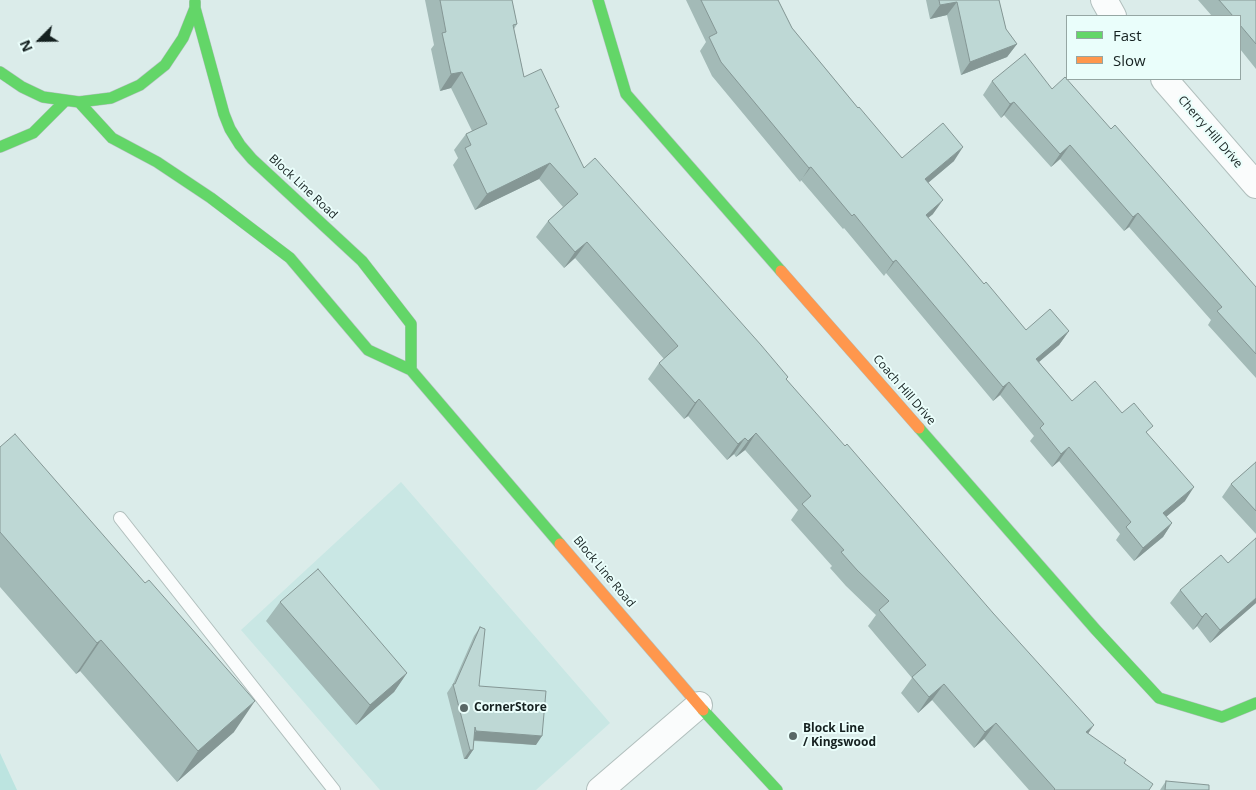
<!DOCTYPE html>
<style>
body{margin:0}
#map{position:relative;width:1256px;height:790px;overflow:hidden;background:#dbecea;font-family:"Open Sans",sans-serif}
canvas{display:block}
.legend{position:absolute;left:1066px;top:15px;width:175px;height:65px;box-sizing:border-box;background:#eafefb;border:1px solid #95a6a3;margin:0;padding:6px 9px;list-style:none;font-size:15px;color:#152120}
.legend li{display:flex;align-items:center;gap:10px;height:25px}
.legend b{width:25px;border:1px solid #95a6a3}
.north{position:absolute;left:15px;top:15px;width:50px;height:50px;-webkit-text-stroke:4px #eafefb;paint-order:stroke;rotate:247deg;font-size:14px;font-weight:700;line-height:20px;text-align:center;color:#152120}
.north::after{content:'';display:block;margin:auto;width:18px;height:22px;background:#152120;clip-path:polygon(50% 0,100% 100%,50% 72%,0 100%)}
</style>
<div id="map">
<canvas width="1256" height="790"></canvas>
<ul class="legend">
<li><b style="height:6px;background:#63d668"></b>Fast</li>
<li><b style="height:6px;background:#ff974d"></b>Slow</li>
</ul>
<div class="north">N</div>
</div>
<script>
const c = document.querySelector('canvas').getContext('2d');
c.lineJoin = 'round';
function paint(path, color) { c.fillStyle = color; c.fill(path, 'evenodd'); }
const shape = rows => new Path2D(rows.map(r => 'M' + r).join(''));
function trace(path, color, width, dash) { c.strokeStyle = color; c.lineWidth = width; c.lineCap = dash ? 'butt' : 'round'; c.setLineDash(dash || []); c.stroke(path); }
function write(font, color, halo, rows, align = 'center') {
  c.font = font + ' "Open Sans",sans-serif'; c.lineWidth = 4; c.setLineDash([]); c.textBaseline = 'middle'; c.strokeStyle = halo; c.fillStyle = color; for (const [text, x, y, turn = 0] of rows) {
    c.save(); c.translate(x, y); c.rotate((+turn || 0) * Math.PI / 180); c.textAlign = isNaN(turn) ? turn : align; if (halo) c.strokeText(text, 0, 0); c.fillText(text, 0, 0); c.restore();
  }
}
const built = shape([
 [401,482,610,723,536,790,380,790,241,630]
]);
const green = shape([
 [0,753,17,790,0,790]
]);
const lane = shape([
 [120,518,334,790]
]);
const street = shape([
 [1104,0,1113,16],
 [1164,79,1256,185],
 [600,790,699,705]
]);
const fast = shape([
 [598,0,626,94,781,271],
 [195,8,224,114,230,129,240,145,252,159,362,261,411,324,411,370],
 [0,72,22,87,43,97,79,102,111,98,140,85,165,65,183,38,195,8,195,2],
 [79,102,112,138,157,162,211,198,290,258,368,350,411,370,560,544],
 [0,147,33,133,65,101],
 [919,428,1096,630,1159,698,1222,717,1256,703],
 [703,710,777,790]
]);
const slow = shape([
 [781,271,919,428],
 [560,544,703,710]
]);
const wall = shape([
 [425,0,512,0,517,24,514,29,524,77,556,112,584,168,788,377,786,379,1088,733,1124,763,1149,790,1029,790,984,739,974,748,932,700,918,713,901,693,912,678,868,626,876,615,846,586,830,568,832,566,791,520,798,510,745,450,736,457,734,454,727,460,688,416,684,419,648,379,659,363,664,359,575,258,564,268,536,237,548,221,563,207,539,179,475,210,453,165,458,158,454,150,466,134,472,131,451,88,440,91,431,49,434,45],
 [686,0,778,0,792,28,858,108,902,158,954,161,928,183,933,214,928,218,984,284,1026,330,1069,331,1059,345,1039,362,1072,401,1122,413,1148,434,1185,501,1166,517,1172,523,1163,537,1134,561,1116,540,1120,534,1059,461,1052,467,1030,441,1034,436,1000,395,993,401,886,273,884,276,844,228,843,229,801,180,800,182,712,76,700,51,706,42],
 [926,0,999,0,1006,29,1017,44,1007,57,961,75,947,15,930,19],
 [1198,0,1256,0,1256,69,1240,49,1240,16,1212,16],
 [992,81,1052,89,1111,129,1256,287,1256,378,1208,325,1211,320,1129,227,1124,231,1060,159,1051,167,1004,115,1001,118,983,95],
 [0,447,145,583,234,732,177,782,80,671,76,674,0,587],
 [1256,462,1256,534,1222,497,1231,484],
 [1180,590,1256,603,1210,643,1197,626,1193,630,1170,603],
 [280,602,407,673,394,692,356,725,266,621],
 [480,627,479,686,536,745,474,741,473,750,467,759,464,759,447,693,453,684,474,636],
 [1166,781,1209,790,1160,790]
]);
const shadedWall = shape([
 [957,2,947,15,930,19,940,5],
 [1017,44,1007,57,961,75,970,62],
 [462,72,451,88,440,91,451,74],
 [1014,102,1004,115,1001,118,1010,104],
 [1070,145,1060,159,1051,167,1060,154],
 [963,147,954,161,916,193,925,179],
 [550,163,539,179,475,210,487,194],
 [811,167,801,180,800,182,809,168],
 [943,200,933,214,916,228,926,215],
 [1138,213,1129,227,1124,231,1133,217],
 [587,242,575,258,564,268,575,252],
 [896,260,886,273,884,276,893,262],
 [1069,331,1059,345,1027,372,1036,359],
 [1009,382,1000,395,993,401,1003,387],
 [699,399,688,416,684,419,695,403],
 [756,433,745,450,736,457,748,441],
 [745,438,734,454,727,460,738,444],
 [1069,447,1059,461,1052,467,1061,454],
 [1194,487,1185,501,1154,527,1163,513],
 [1172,523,1163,537,1134,561,1143,548],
 [1256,598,1256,603,1210,643,1220,630],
 [1206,613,1197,626,1193,630,1202,617],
 [101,640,80,671,76,674,97,643],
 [407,673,394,692,356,725,370,705],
 [944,684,932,700,918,713,929,697],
 [255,701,234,732,177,782,198,751],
 [996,723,984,739,974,748,985,732],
 [1094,725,1083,741,1086,732],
 [476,731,542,736,536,745,470,740],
 [470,750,473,750,467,759,464,759]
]);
const building = shape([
 [440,0,512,0,517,24,513,25,524,77,541,69,559,107,555,109,584,168,595,158,761,345,788,377,786,379,845,446,847,444,993,613,1094,725,1086,732,1126,760,1124,763,1153,784,1149,790,1054,790,1055,789,996,723,985,732,944,684,929,697,912,677,926,665,879,610,889,601,857,570,841,552,844,550,802,504,811,496,756,433,748,441,745,438,738,444,699,399,695,403,659,363,678,346,587,242,575,252,548,221,578,194,550,163,487,194,465,148,471,145,466,134,487,124,462,72,451,74,442,33,446,32,440,0],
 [701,0,778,0,792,28,858,108,859,107,902,158,943,123,963,147,925,179,943,200,926,215,984,284,986,282,1026,330,1050,309,1069,331,1036,359,1072,401,1095,381,1122,413,1134,403,1153,426,1146,432,1194,487,1163,513,1172,523,1143,548,1126,527,1131,522,1069,447,1061,454,1040,428,1044,424,1009,382,1003,387,896,260,893,262,854,214,852,216,811,167,809,168,721,62,709,37,717,33,701,0],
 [939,0,999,0,1006,29,1017,44,970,62,957,2,940,5,939,0],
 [1219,0,1256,0,1256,44,1240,25,1240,16,1233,16,1219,0],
 [1025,54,1052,89,1065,77,1111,129,1115,125,1256,287,1256,354,1217,311,1222,307,1138,213,1133,217,1070,145,1060,154,1014,102,1010,104,992,81,1025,54],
 [15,434,145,583,149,580,255,701,198,751,101,640,97,643,0,532,0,447,15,434],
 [1256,462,1256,511,1231,484,1256,462],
 [1256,538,1256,598,1220,630,1206,613,1202,617,1180,590,1221,555,1228,563,1256,538],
 [318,569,407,673,370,705,280,602,318,569],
 [480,627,485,629,479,686,546,691,542,736,476,731,475,727,473,750,470,750,453,684,455,684,480,627],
 [1166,781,1209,785,1209,790,1165,790,1166,781]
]);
const markers = [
 [464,708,5,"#5a6867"],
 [793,736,5,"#5a6867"]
];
const streetNames = [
 ["Cherry Hill Drive",1210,132,49],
 ["Block Line Road",303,187,43],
 ["Coach Hill Drive",904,390,49],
 ["Block Line Road",604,572,50]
];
const poiNames = [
 ["CornerStore",474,708],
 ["Block Line",803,729],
 ["/ Kingswood",803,743]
];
paint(built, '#c9e7e4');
paint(green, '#bce4e0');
trace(lane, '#b1bfbd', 14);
trace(street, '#b1bfbd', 28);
trace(fast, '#b1bfbd', 12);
trace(slow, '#b1bfbd', 12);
trace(lane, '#fafcfc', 12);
trace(street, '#fafcfc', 26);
trace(fast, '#63d668', 11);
trace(slow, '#ff974d', 11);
paint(wall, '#a3bab7');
paint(shadedWall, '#859795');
paint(building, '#bed8d5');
trace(building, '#859795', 1);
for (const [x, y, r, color] of markers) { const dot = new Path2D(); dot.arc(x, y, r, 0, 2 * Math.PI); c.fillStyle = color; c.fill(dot); trace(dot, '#eafefb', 2); }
write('12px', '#152120', '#eafefb', streetNames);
write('bold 12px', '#152120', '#eafefb', poiNames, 'left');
</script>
